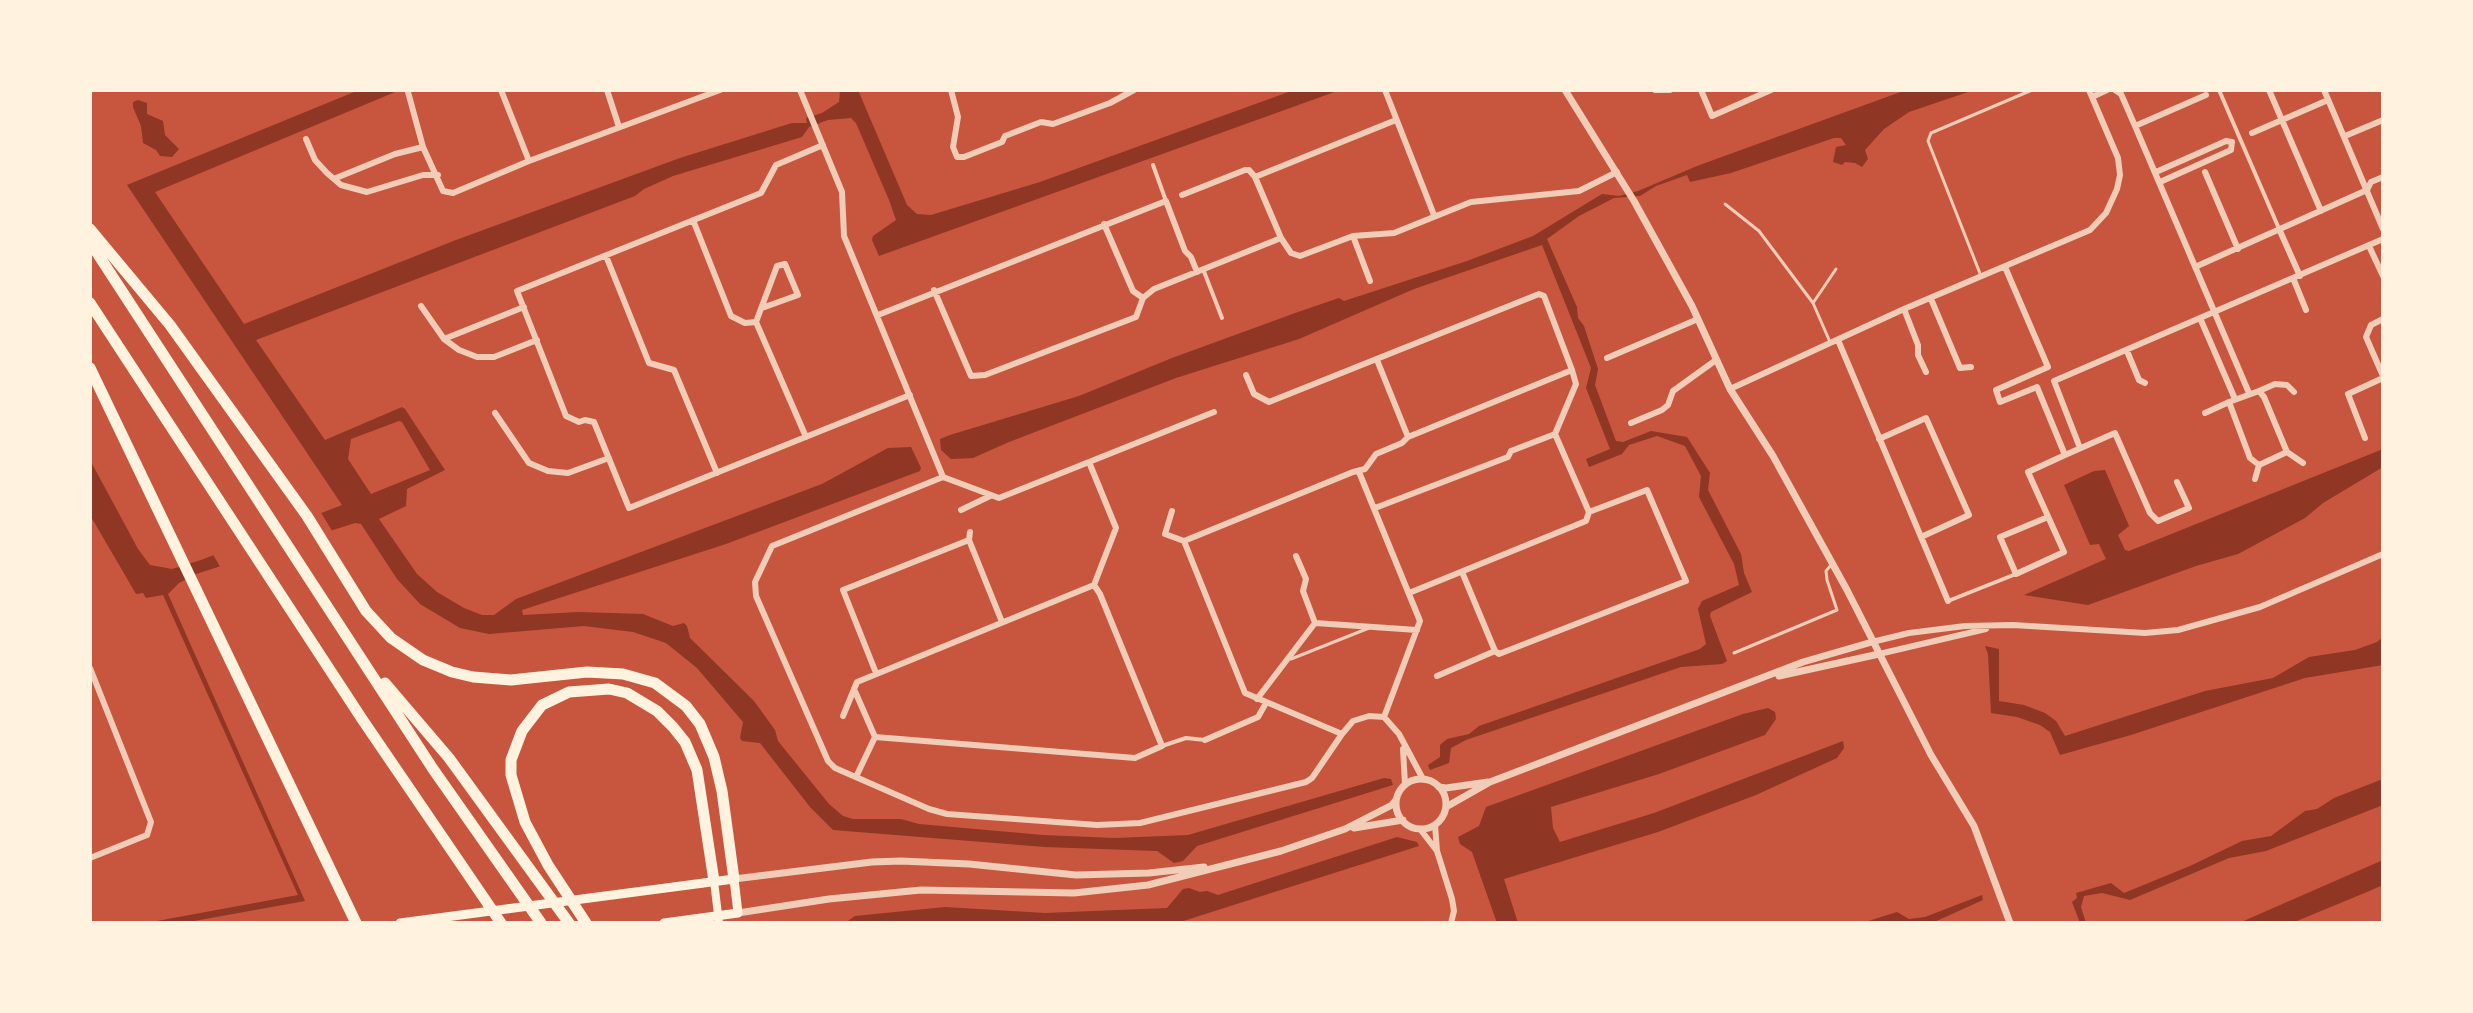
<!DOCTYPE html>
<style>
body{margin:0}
#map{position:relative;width:2473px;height:1013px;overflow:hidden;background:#c8553d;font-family:Overpass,sans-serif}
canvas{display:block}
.frame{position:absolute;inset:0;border:92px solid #fff3e0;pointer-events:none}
</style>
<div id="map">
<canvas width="2473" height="1013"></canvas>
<div class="frame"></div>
</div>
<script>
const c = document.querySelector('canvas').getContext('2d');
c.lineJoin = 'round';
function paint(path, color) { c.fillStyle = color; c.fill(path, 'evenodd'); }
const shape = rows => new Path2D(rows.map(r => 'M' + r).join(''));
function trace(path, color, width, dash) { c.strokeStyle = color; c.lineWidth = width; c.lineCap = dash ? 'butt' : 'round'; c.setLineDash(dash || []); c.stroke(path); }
const water = shape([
 [359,90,400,90,155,192,244,324,456,240,680,158,792,123,807,123,806,118,822,113,839,102,840,90,858,90,907,205,917,214,931,215,1040,182,1294,90,1340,90,879,256,872,240,873,236,896,220,889,200,856,123,851,118,828,120,809,127,802,137,673,176,644,189,635,196,256,340,325,440,402,407,405,409,445,470,407,489,406,506,379,519,417,574,437,592,464,608,482,615,494,615,516,599,822,484,888,448,911,447,921,468,920,471,726,544,522,610,523,615,579,612,643,614,673,626,684,623,687,626,690,638,754,701,775,730,778,741,829,804,843,816,853,819,901,819,919,824,1043,835,1115,838,1188,835,1384,778,1391,779,1393,785,1197,846,1183,861,1174,863,1157,851,1045,847,833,830,810,807,760,743,742,741,740,738,743,722,697,668,666,643,633,632,584,626,489,634,460,628,420,604,397,579,361,524,355,523,196,574,179,583,168,594,305,901,183,923,146,923,298,895,163,595,146,598,143,593,136,594,90,515,90,460,138,549,150,565,172,569,201,560,342,505,127,185],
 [399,421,402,422,430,470,371,494,348,459,351,439],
 [1906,90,1974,90,1909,112,1884,129,1865,150,1868,159,1862,167,1855,163,1845,162,1842,165,1833,162,1836,147,1846,145,1841,138,1834,138,1731,173,1690,182,1687,175,1656,186,1640,196,1614,198,1579,216,1547,239,1577,307,1578,318,1584,326,1598,369,1595,385,1616,441,1623,442,1651,431,1687,437,1710,473,1708,490,1741,554,1744,573,1752,592,1711,612,1710,616,1727,661,1722,664,1681,667,1466,740,1451,748,1449,763,1430,770,1428,765,1440,757,1440,745,1447,739,1469,734,1479,726,1700,649,1706,644,1698,609,1702,601,1739,585,1734,564,1699,497,1701,476,1685,446,1657,436,1629,445,1622,454,1589,467,1586,459,1610,449,1586,388,1591,368,1542,245,1414,289,1299,339,1176,378,1009,442,973,458,951,459,941,450,940,439,950,435,1079,396,1172,358,1298,312,1339,298,1344,301,1467,261,1533,236,1602,194,1619,196,1638,191,1697,166],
 [138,100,147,103,147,114,163,121,165,135,179,149,172,157,160,156,156,150,143,143,141,126,133,107,133,102],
 [2383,449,2383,467,2323,503,2305,518,2238,554,2196,566,2088,605,2024,595,2106,559,2099,544,2090,545,2064,485,2094,471,2105,470,2129,526,2118,535,2125,550,2129,551],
 [2383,637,2383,665,2305,678,2131,735,2060,755,2050,732,2040,725,2017,717,1991,713,1988,654,1985,646,1999,649,1999,701,2024,705,2045,713,2056,721,2065,736,2205,691,2273,678,2309,657,2355,650,2377,642],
 [1768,708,1775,712,1776,719,1765,735,1659,774,1551,807,1553,828,1560,842,1654,813,1843,741,1844,748,1837,758,1756,795,1658,832,1504,879,1518,923,1497,923,1472,852,1460,844,1458,837,1479,826,1486,807,1743,714],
 [2383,779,2383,805,2266,851,2229,858,2130,900,2102,893,2084,896,2081,907,2086,923,2080,923,2072,902,2077,898,2076,893,2111,883,2124,893,2190,866,2242,841,2271,836,2305,811,2317,809,2334,798],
 [1397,837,1417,842,1419,846,1177,923,845,923,855,916,945,907,1045,913,1167,908,1183,889,1189,888,1200,892,1207,891,1218,895],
 [2383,860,2383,885,2367,892,2292,923,2239,923],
 [1982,895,1983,900,1932,923,1862,923,1897,912,1909,919,1925,917]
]);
const pier = shape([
 [320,511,334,534,222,570,212,553]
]);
const service = shape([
 [1725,204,1759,231,1813,303,1830,342],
 [1981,276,1928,141,1931,133,2032,90],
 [1813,303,1836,269],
 [1734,653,1837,610,1827,580,1826,571,1832,564],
 [1291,659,1369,628]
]);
const pedestrian = shape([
 [2219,90,2280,231],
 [1153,165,1166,201],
 [1203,269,1222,318],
 [1948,601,2016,574],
 [1162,746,1186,738,1205,740]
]);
const minor = shape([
 [501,90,529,161],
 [607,90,619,127],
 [800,90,842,192,844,236,943,477],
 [951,90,958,117,953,147,957,157,964,157,1002,142,1005,136,1041,122,1053,124,1110,103,1134,90],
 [1385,90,1434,215],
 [1655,90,1670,90],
 [1701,90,1712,116,1771,90],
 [2115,90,2121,94,2135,126],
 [2269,90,2321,211],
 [2324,90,2383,229],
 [408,92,423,147,443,191,453,193,529,161,720,90],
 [2206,95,2135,126,2249,393],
 [2092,97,2107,90],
 [2252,133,2328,100],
 [2345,136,2383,120],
 [306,139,315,160,327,173,341,185,367,192,423,175,438,175],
 [823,145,776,165,761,193,517,291,566,416,579,422,585,420,594,422,629,508,910,395],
 [2156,172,2226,141,2232,142,2231,150,2160,182],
 [2205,172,2238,249],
 [336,178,395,154,423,147],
 [1182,195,1245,170,1249,170,1255,177],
 [693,220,731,316,745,323,756,322,806,437],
 [1104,224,1133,291,1143,298],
 [2280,231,2300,276],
 [1353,236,1370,281],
 [1281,238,1255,177,1396,120],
 [2369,246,2383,276],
 [606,256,649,363,674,370,717,473],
 [2005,267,2048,367,1996,390,2000,402,2037,387,2065,455,2028,472,2064,552,2016,574,2000,537,2048,517],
 [2195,267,2367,190,2371,182,2383,177],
 [2293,278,2306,310],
 [934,290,971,376,985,375,1136,317,1143,298,1154,289,1281,238,1291,253,1300,256,1353,236,1394,233,1471,202,1579,191,1617,172],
 [1931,299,1960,368,1971,367],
 [421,306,444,339,459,350,477,357,494,357,537,340],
 [1904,309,1918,345,1918,355,1926,372],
 [878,315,1166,201,1185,251,1191,257,1197,272],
 [2200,318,2235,399],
 [2383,319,2371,325,2366,337,2383,376],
 [756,322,777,266,785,264,798,295,762,308],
 [444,339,524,307],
 [1838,340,1948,601],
 [2127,351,2139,380,2145,383],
 [1607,358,1698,319],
 [1377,360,1408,437],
 [1246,375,1254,394,1269,402,1539,294,1544,296,1572,370],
 [1730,389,1904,309,2090,230,2106,213,2117,189,2120,175,2118,158,2089,90],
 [2259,391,2275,384,2287,385,2294,392],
 [495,413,529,463,548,471,568,473,609,458],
 [2205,413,2229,402],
 [1631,423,1662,410,1668,405,1673,391,1716,360],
 [2365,438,2348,394,2383,378],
 [1879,439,1926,418,1969,515,1921,537],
 [2080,448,2054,381,2383,239],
 [2065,455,2115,433,2150,513,2158,521,2189,508,2177,482],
 [2259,465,2250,458,2229,402,2259,391,2264,397,2287,452,2303,463],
 [943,477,772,546,755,582,756,596,828,761,835,768,929,809,947,814,1097,825,1140,823,1306,782,1312,778,1342,734],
 [943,477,999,498,1214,412],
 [2255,479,2259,465,2287,452],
 [961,510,990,496],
 [1172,511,1165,534,1184,541,1353,472,1365,469,1376,454,1402,443,1408,437,1572,370,1576,384,1555,434,1511,451,1508,457,1375,508],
 [970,532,969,540,1002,622],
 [1184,541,1245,693,1342,734,1353,721,1369,716,1384,717,1420,621,1359,472],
 [1296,556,1306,579,1303,591,1315,623],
 [1462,572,1495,651],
 [1409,593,1586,521,1589,512,1555,434],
 [1872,642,1909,633,1965,626,2013,625,2145,633,2178,630,2260,607,2383,554],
 [1879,654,1986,629],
 [90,668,151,822,147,835,90,858],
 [876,673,843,590,969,540],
 [1437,676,1495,651,1499,654,1686,581,1647,490,1589,512],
 [854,689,875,737,856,777],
 [1257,699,1315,623,1417,630],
 [843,716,857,682,1094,585,1116,528,1089,462],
 [1384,717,1399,734,1423,779],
 [875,737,1135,758,1162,746,1100,594,1094,585],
 [1205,740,1258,717,1266,703],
 [1403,749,1405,784],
 [1435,825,1437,851,1452,899,1454,911,1451,923],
 [1420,829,1437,851]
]);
const tertiary = shape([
 [1565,90,1634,201,1692,306,1730,389,1773,456,1847,590,1931,755,1974,826,2010,923],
 [1779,676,1879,654],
 '1396 804a25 25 0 1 1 50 0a25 25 0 1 1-50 0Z',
 [1439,787,1446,788,1488,782],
 [1446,807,1490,782,1803,662,1872,642],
 [1354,828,1403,820],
 [734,879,872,862,901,861,969,864,1076,875,1149,873,1204,867],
 [738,913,829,899,921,890,1074,893,1148,885,1281,851,1345,829,1392,805,1396,800]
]);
const secondary = shape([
 [714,881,719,923]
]);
const primary = shape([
 [400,923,734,879,738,913,664,923]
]);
const motorway = shape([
 [90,229,170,325,307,516,366,611,391,638,423,660,452,672,473,677,511,680,587,672,623,674,655,683,686,706,700,724,714,757,722,791,734,879],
 [90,242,433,769,541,923],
 [90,303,362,719,501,923],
 [90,368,356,923],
 [385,683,449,758,569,923],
 [586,923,548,865,525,822,511,775,511,760,522,731,542,705,569,692,609,689,627,693,657,711,673,727,685,742,697,770,714,881]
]);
paint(water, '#8f3625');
paint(pier, '#c8553d');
trace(service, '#f1ccb7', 3);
trace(pedestrian, '#f1ccb7', 4);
trace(minor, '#f1ccb7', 6);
trace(tertiary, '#f1ccb7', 7);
trace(secondary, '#fff3e0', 8);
trace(primary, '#fff3e0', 9);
trace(motorway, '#fff3e0', 11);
</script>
